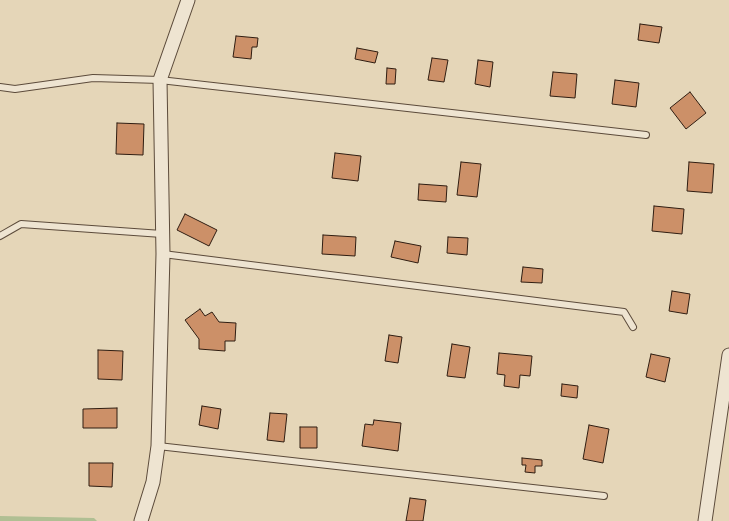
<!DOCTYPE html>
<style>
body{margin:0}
canvas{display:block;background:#e5d6b8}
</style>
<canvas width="729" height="521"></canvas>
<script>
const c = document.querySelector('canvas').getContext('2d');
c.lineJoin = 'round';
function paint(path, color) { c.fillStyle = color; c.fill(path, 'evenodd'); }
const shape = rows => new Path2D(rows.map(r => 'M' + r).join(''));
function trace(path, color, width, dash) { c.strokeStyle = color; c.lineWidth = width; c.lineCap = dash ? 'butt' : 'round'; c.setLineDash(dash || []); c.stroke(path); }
const green = shape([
 [0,516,94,518,97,521,0,521]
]);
const building = shape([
 [640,24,662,27,659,43,638,40,640,24],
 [236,36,258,38,257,47,252,47,251,59,233,57,236,36],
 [357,48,378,52,375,63,355,59,357,48],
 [432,58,448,60,444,82,428,80,432,58],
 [478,60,493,62,490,87,475,84,478,60],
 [387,68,396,69,395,84,386,84,387,68],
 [553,72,577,74,575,98,550,96,553,72],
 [615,80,639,83,636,107,612,104,615,80],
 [690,92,706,113,686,129,670,108,690,92],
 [117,123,144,124,143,155,116,154,117,123],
 [335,153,361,156,358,181,332,178,335,153],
 [461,162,481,164,477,197,457,195,461,162],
 [689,162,714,164,712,193,687,191,689,162],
 [419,184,447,186,446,202,418,200,419,184],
 [654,206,684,209,682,234,652,231,654,206],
 [185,214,217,230,209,246,177,230,185,214],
 [323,235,356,237,355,256,322,254,323,235],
 [448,237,468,238,467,255,447,253,448,237],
 [395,241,421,246,418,263,391,257,395,241],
 [523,267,543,269,542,283,521,282,523,267],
 [672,291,690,294,687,314,669,311,672,291],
 [200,309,205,316,212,312,219,322,236,323,235,341,225,341,225,351,199,349,199,339,185,320,200,309],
 [389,335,402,337,398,363,385,361,389,335],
 [452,344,470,347,465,378,447,376,452,344],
 [98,350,123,351,122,380,98,379,98,350],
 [499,353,532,356,530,376,520,375,519,388,504,386,505,375,497,374,499,353],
 [651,354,670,358,665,382,646,377,651,354],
 [562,384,578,386,577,398,561,396,562,384],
 [202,406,221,409,218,429,199,425,202,406],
 [117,408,117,428,83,428,83,409,117,408],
 [270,413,287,414,284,442,267,440,270,413],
 [374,420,401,423,398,451,362,446,365,424,373,425,374,420],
 [589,425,609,429,603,463,583,459,589,425],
 [300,427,317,427,317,448,300,448,300,427],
 [522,458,542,460,542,466,535,466,535,473,525,472,526,465,522,465,522,458],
 [89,463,113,463,112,487,89,486,89,463],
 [410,498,426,500,423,521,406,521,410,498]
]);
const lane = shape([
 [0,87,15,89,93,78,160,80,646,135],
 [0,236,21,224,162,234],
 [163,254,624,312,633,327],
 [158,446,604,496]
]);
const street = shape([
 [141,521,153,482,158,446,163,254,160,80,188,0],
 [705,521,729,355]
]);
paint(green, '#b0bf93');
paint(building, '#cc9068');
trace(building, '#2f1d11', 1);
trace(lane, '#5c4b3b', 8);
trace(street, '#5c4b3b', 15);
trace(lane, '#eee4d1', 6);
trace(street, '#eee4d1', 13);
</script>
